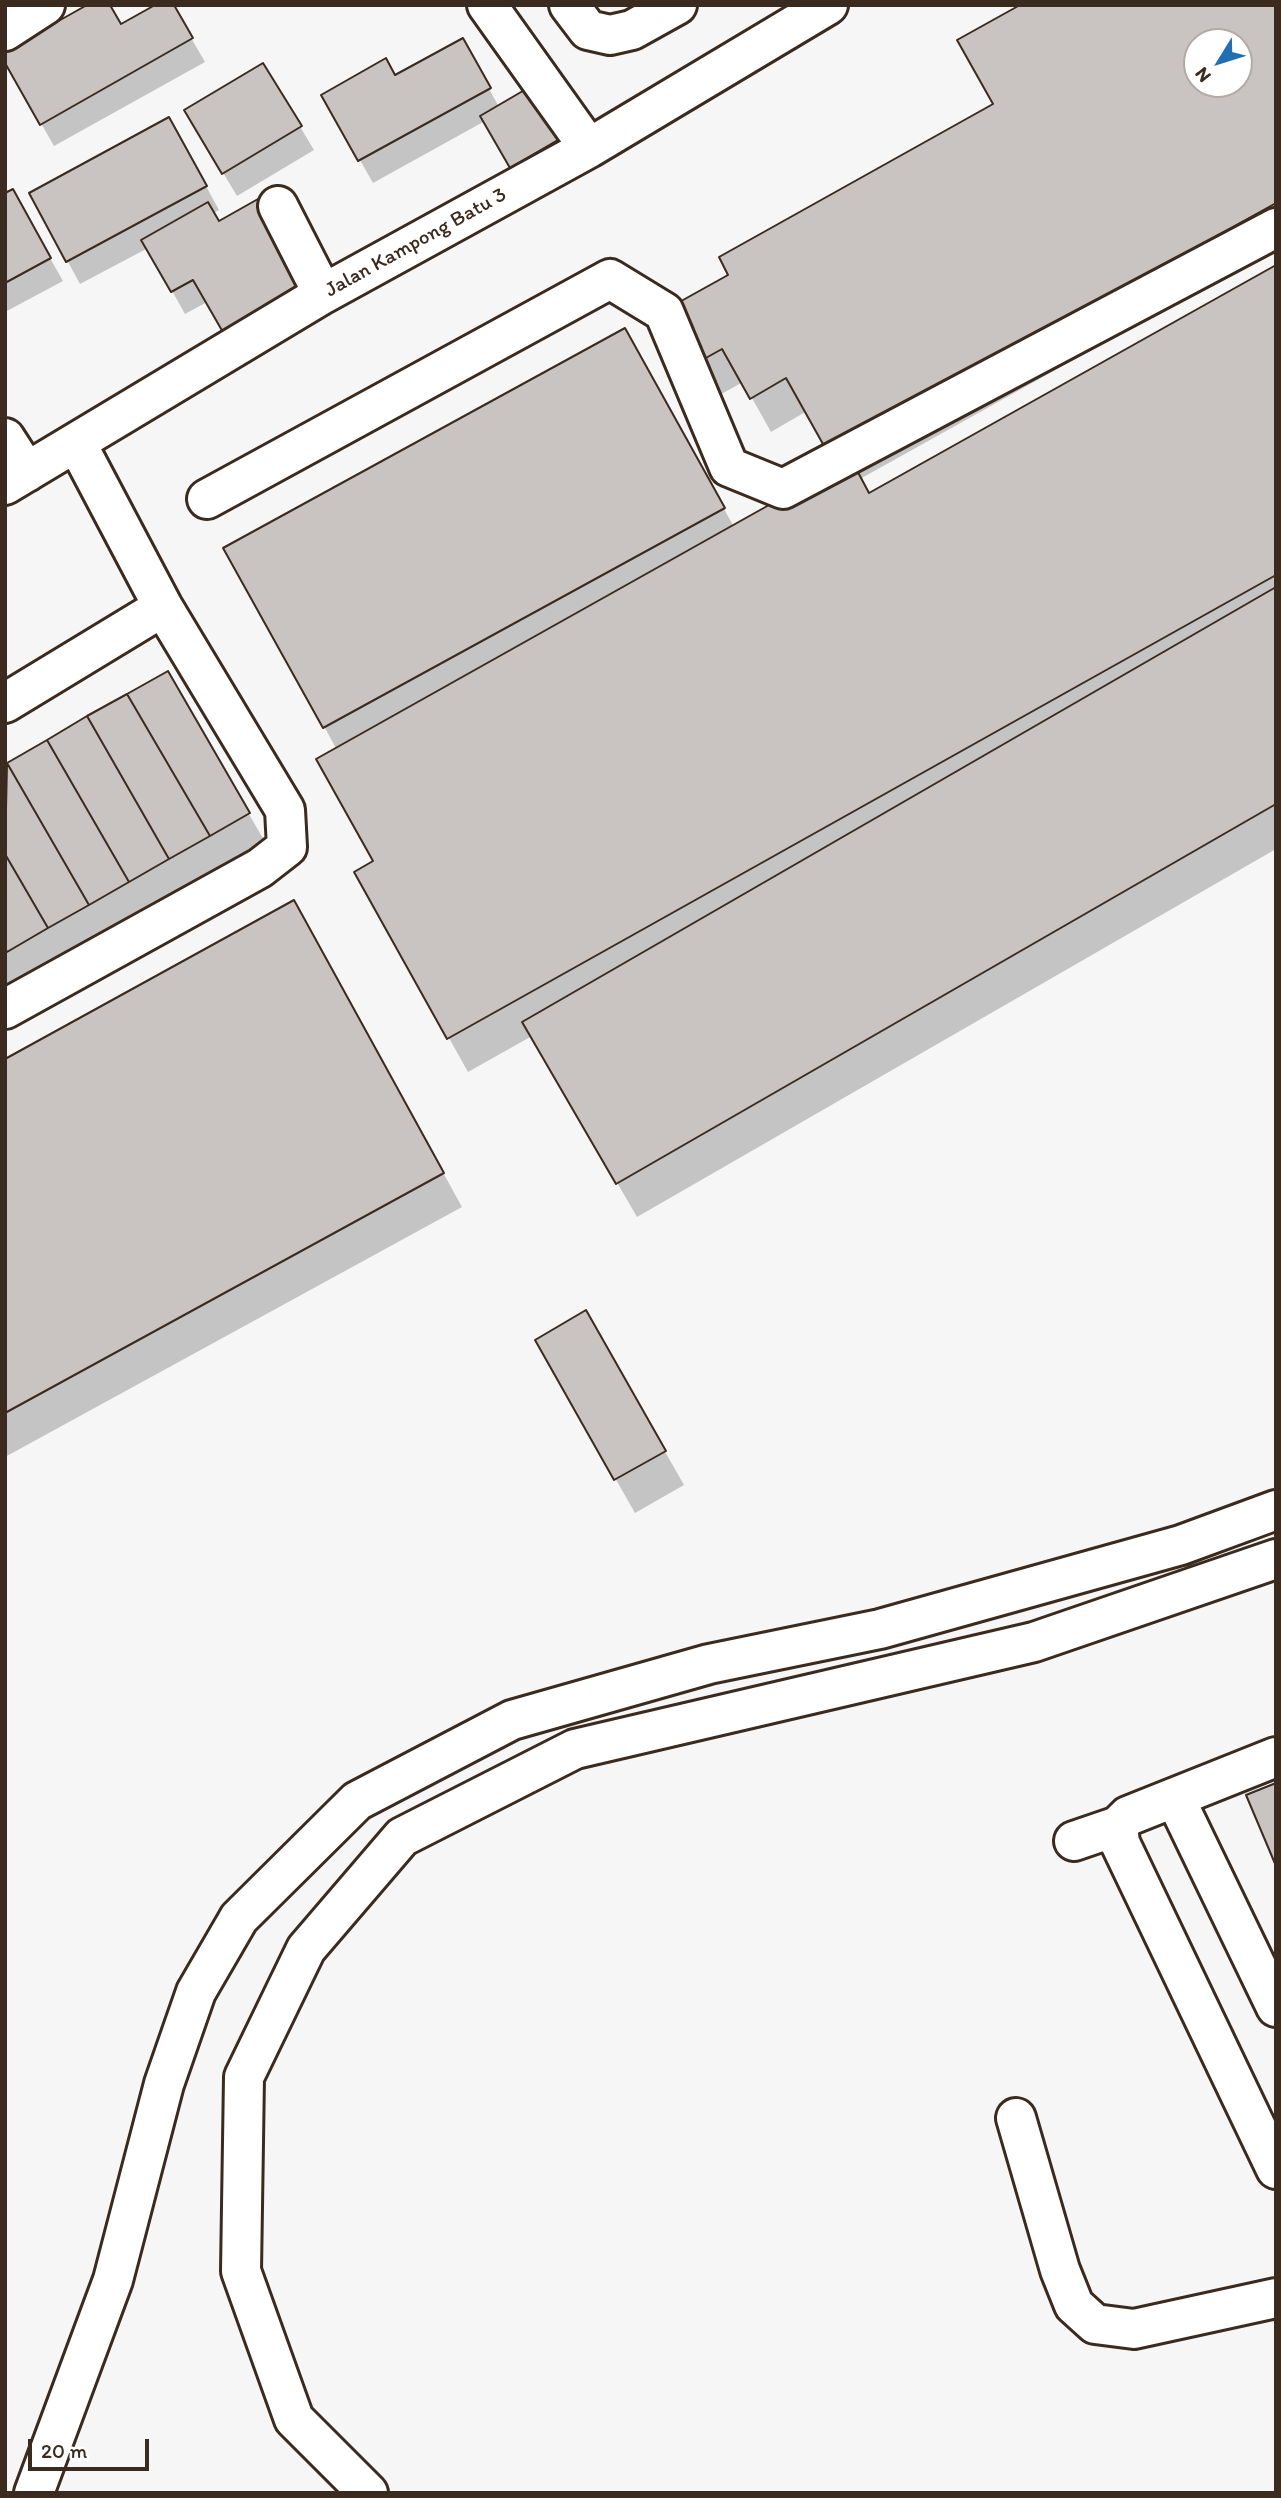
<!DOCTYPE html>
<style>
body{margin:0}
#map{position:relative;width:1281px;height:2498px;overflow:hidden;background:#f7f6f6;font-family:Itim,sans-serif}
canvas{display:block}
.frame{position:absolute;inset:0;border:7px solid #3b2a1e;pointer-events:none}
.north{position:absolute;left:1183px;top:28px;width:70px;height:70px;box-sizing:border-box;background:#fff;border:2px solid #b1aaa5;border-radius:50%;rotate:232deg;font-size:19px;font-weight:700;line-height:28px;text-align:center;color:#3b2a1e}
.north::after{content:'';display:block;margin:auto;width:24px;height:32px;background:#1f6fb2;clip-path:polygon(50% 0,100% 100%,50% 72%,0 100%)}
.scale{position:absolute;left:28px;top:2439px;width:121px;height:32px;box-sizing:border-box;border:4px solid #3b2a1e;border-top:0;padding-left:9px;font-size:21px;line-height:24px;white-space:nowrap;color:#3b2a1e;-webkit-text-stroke:5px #fff;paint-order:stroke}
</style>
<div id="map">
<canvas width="1281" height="2498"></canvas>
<div class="frame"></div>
<div class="north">N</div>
<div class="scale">20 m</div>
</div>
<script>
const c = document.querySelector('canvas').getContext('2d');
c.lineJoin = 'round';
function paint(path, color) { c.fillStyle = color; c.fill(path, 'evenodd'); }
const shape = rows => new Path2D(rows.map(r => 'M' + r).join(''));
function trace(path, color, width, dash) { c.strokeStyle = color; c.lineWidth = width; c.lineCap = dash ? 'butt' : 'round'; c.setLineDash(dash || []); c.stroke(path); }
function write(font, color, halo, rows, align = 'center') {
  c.font = font + ' Itim,sans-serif'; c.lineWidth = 6; c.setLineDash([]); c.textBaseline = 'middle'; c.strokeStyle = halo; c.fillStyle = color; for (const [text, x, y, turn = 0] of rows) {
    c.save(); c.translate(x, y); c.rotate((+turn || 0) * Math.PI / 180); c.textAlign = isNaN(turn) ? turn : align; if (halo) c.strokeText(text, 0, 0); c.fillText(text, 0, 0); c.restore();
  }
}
const shadow = shape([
 [172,5,205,62,54,146,5,60,121,26],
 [1276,5,1276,247,860,479,869,495,1276,267,1276,849,637,1217,532,1036,468,1072,449,1038,376,862,337,750,226,548,644,364,734,527,839,468,807,411,771,432,743,382,707,402,658,316,731,275,721,258],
 [1197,42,1239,42,1239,84,1197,84],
 [462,40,499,107,532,88,574,161,524,190,485,121,373,183,323,95,395,77],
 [263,65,314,150,237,196,186,111],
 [182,142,219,210,213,213,207,302,185,314,148,248,80,284,31,194],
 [12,191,63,281,5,312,5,195],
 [167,673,268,847,5,997,5,766],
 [313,936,462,1207,5,1457,5,1061],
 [586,1313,684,1485,635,1513,537,1341]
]);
const building = shape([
 [87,5,110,5,121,24,155,5,174,5,193,38,40,125,5,63,5,51,87,5],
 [1020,5,1276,5,1276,203,828,453,786,378,750,399,722,349,686,369,656,315,728,275,719,257,993,104,957,40,1020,5],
 [1197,42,1239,42,1239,84,1197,84,1197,42],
 [463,38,491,88,358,161,321,95,386,58,395,75,463,38],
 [263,63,302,126,222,174,184,110,263,63],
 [533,85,563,137,510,168,480,116,533,85],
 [169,117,207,186,66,262,29,193,169,117],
 [13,189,51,258,5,283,5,193,13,189],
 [258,199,307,286,224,334,193,280,171,292,141,240,208,202,219,221,258,199],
 [1276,265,1276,575,447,1039,354,872,373,861,316,759,851,459,869,493,1276,265],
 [625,328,725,508,323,728,223,548,625,328],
 [1276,587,1276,804,616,1184,522,1022,1276,587],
 [168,671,250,813,210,836,127,694,168,671],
 [127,694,210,836,169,859,87,716,127,694],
 [87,716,169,859,129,882,47,740,87,716],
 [47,740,129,882,89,905,7,763,47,740],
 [7,763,89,905,48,928,5,854,7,763],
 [5,854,48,928,7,952,5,948,5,854],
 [294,900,444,1173,5,1413,5,1059,294,900],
 [586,1310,666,1451,614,1480,535,1340,586,1310],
 [1276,1783,1276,1866,1246,1795,1276,1783]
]);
const minor = shape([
 [487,5,589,148],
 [569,5,588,30,610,35,632,30,677,5],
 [5,31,45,5],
 [278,206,323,294],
 [5,438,27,472],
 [5,485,323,294,589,148,828,5],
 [207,499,610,279,664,312,729,467,783,489,1276,228],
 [5,703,163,607],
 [5,1009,260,868,287,847,285,810,163,607,77,444],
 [1175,1798,1276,2007],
 [1118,1826,1120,1843,1276,2169],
 [1074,1841,1118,1826,1128,1816,1276,1757],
 [1016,2118,1060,2270,1074,2305,1095,2324,1134,2329,1276,2298]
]);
const highway = shape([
 [34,2493,113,2280,164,2084,196,1992,239,1918,357,1801,512,1720,709,1664,880,1629,1181,1545,1276,1510],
 [368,2493,294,2419,241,2271,244,2077,306,1949,402,1837,575,1749,1034,1642,1276,1559]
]);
const streetNames = [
 ["Jalan Kampong Batu 3",416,243,-29]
];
paint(shadow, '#0003');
paint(building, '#c9c3c1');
trace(building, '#3b2a1e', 2);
trace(minor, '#3b2a1e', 44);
trace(highway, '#3b2a1e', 44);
trace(minor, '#fff', 38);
trace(highway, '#fff', 38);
write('21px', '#3b2a1e', '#fff', streetNames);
</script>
